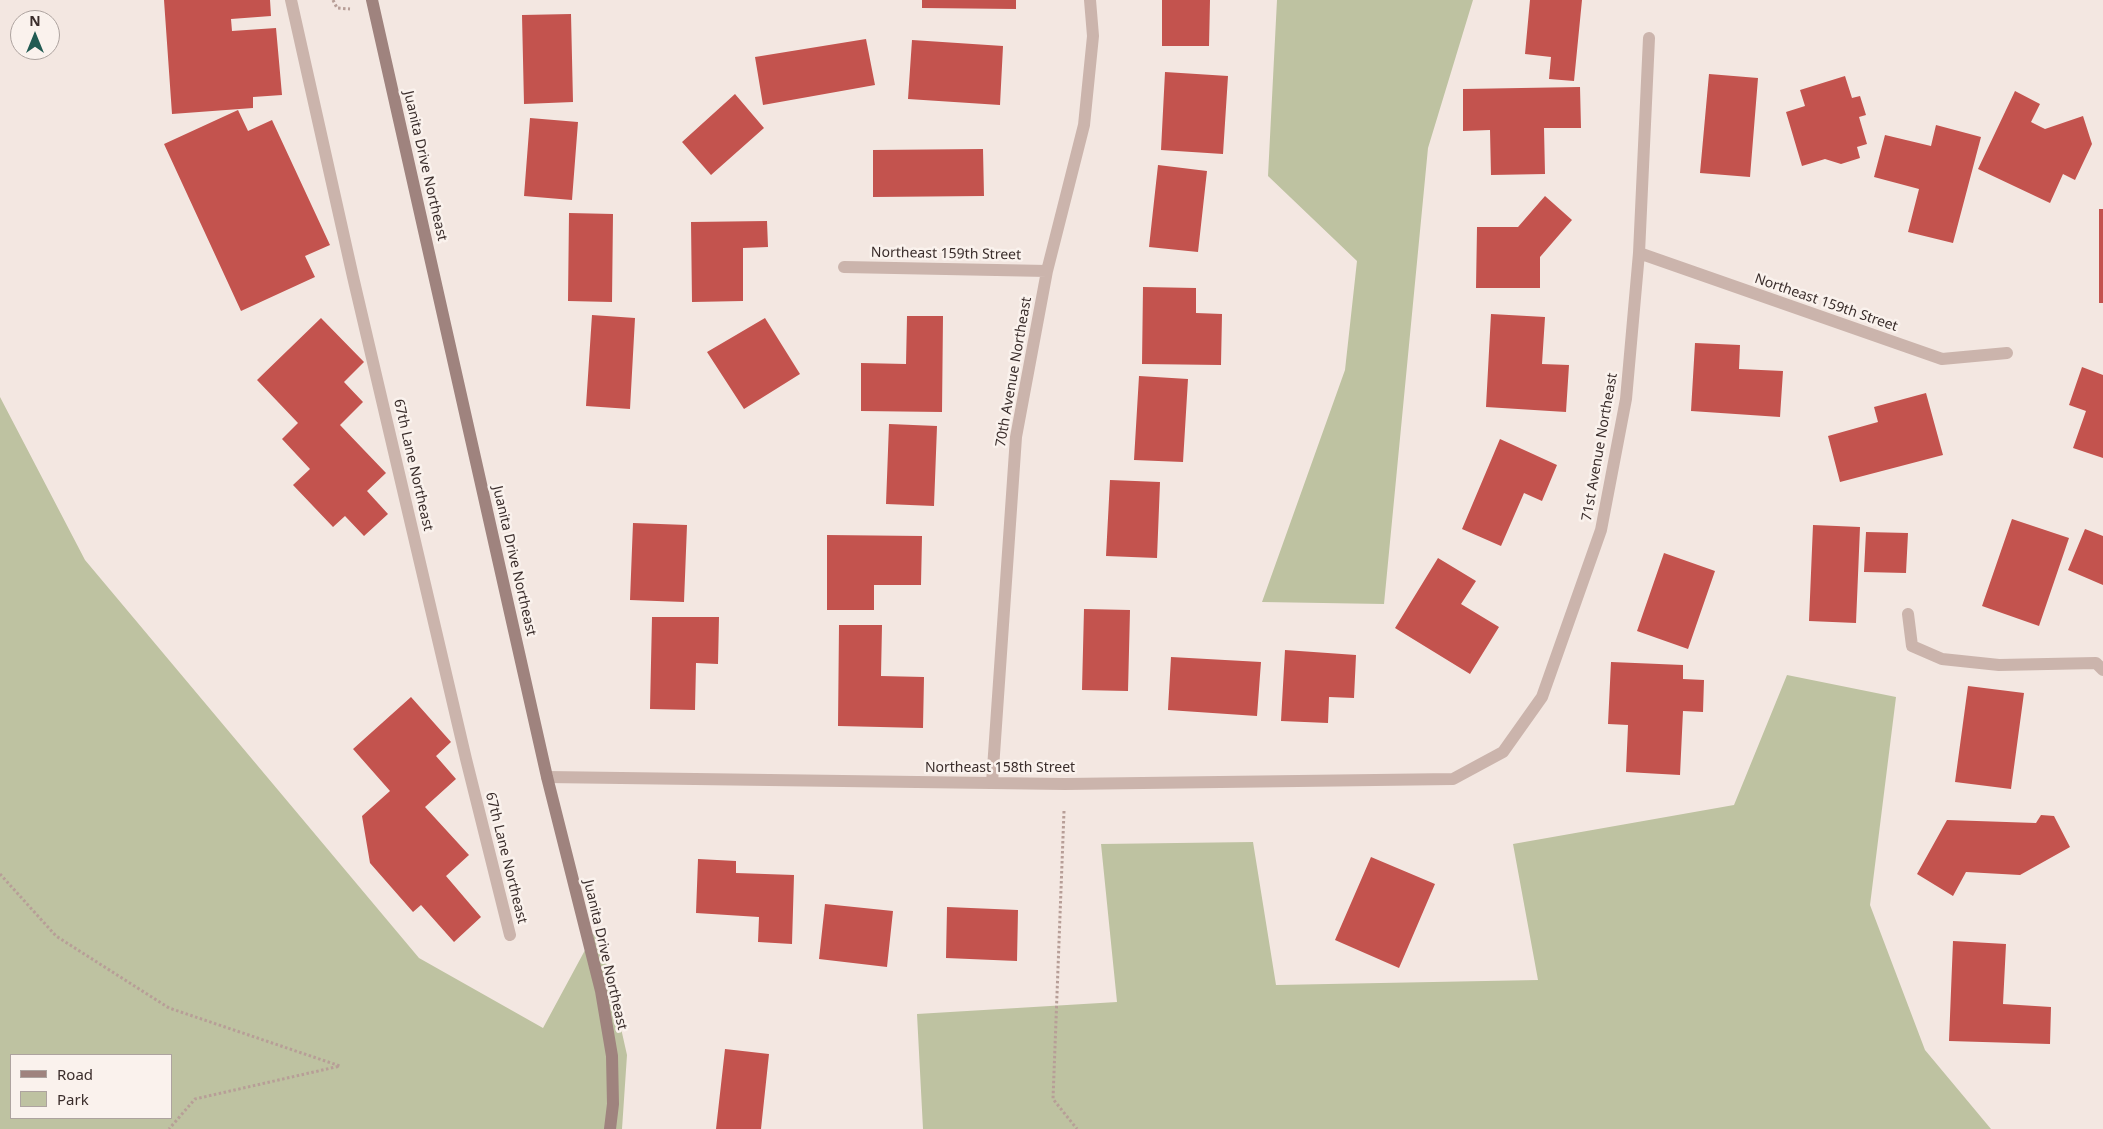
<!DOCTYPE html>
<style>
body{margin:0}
#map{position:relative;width:2103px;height:1129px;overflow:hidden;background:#f3e7e1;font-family:"Noto Sans",sans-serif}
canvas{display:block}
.legend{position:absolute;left:10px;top:1054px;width:162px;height:65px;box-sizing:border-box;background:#faf2ed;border:1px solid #ada39f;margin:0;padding:6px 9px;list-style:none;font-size:15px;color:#3a2d2b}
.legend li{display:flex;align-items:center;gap:10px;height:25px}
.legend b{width:25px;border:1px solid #ada39f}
.north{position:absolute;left:10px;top:10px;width:50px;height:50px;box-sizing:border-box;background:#faf2ed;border:1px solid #ada39f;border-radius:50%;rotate:0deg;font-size:14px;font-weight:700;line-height:20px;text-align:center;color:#3a2d2b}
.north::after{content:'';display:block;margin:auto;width:18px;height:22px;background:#215b53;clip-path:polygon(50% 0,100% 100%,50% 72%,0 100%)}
</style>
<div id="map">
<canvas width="2103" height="1129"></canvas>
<ul class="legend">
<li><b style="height:6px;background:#9f837e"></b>Road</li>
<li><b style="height:14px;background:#bec2a1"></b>Park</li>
</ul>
<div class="north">N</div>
</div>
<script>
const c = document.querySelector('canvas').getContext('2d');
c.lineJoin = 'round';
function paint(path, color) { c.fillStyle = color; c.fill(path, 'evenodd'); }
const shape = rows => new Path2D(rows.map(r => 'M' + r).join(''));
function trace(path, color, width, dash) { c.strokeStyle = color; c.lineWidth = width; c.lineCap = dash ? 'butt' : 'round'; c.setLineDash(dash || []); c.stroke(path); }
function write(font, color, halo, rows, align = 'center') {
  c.font = font + ' "Noto Sans",sans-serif'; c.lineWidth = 5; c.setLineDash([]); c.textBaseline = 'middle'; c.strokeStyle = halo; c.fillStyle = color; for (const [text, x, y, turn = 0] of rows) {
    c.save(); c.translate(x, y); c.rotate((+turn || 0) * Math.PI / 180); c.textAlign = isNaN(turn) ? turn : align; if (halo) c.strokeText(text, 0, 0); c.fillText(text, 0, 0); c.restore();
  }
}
const green = shape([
 [1277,0,1473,0,1428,148,1384,604,1262,602,1345,370,1357,261,1268,176],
 [0,397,85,560,419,958,543,1028,598,926,627,1055,622,1129,0,1129],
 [11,1055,171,1055,171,1118,11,1118],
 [1787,675,1896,697,1870,905,1925,1050,1991,1129,923,1129,917,1014,1117,1002,1101,844,1253,842,1276,985,1538,980,1513,844,1734,805]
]);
const building = shape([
 [164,0,270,0,271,16,231,19,232,31,276,28,282,95,253,97,253,108,172,114],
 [922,0,1016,0,1016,9,922,8],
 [1162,0,1210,0,1209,46,1162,46],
 [1530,0,1582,0,1574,81,1549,79,1551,57,1525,54],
 [571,14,573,102,524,104,522,15],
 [866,39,875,85,763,105,755,57],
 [912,40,1003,46,1000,105,908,99],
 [1165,72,1228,76,1223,154,1161,150],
 [1709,74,1758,78,1750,177,1700,173],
 [1845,76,1852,98,1860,96,1866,115,1859,117,1867,144,1857,147,1860,158,1841,164,1825,159,1802,166,1786,112,1805,106,1800,90],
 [1580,87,1581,128,1544,128,1545,174,1491,175,1490,130,1463,131,1463,89],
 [2015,91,2040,104,2031,122,2045,129,2083,116,2092,144,2075,180,2063,174,2050,203,1978,169],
 [735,94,764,128,711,175,682,142],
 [238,110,248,131,272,120,330,245,305,256,315,277,241,311,164,144],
 [530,118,578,122,572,200,524,196],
 [1936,125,1981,137,1953,243,1908,232,1919,189,1874,177,1885,135,1931,146],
 [983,149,984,196,873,197,873,150],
 [1158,165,1207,171,1198,252,1149,247],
 [1545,196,1572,220,1540,257,1540,288,1476,288,1477,227,1518,227],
 [2099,209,2103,209,2103,303,2099,303],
 [569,213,613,214,612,302,568,301],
 [767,221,768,247,743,248,743,301,692,302,691,222],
 [1143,287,1196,288,1196,313,1222,314,1221,365,1142,364],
 [1491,314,1545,317,1542,364,1569,365,1566,412,1486,407],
 [592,315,635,318,630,409,586,406],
 [907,316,943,316,942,412,861,411,861,363,906,364],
 [321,318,364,362,344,382,363,402,340,425,386,473,367,491,388,514,364,536,345,516,333,527,293,485,310,469,282,439,298,423,257,380],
 [765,318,800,374,744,409,707,352],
 [1695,343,1740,345,1739,369,1783,371,1780,417,1691,411],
 [2082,367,2103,375,2103,458,2073,448,2086,411,2069,405],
 [1139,376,1188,379,1183,462,1134,460],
 [1926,393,1943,455,1840,482,1828,436,1878,422,1874,407],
 [889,424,937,426,934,506,886,504],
 [1500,439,1557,465,1542,501,1524,493,1501,546,1462,529],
 [1110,480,1160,482,1157,558,1106,556],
 [2012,519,2069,538,2039,626,1982,606],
 [633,523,687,525,684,602,630,600],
 [1813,525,1860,527,1856,623,1809,621],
 [2085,529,2103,536,2103,585,2068,570],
 [1866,532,1908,533,1906,573,1864,572],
 [827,535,922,536,921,585,874,585,874,610,827,610],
 [1664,553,1715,571,1688,649,1637,631],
 [1438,558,1476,581,1461,604,1499,627,1470,674,1395,628],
 [1084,609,1130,610,1128,691,1082,690],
 [652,617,719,617,718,664,696,663,695,710,650,709],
 [839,625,882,625,881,676,924,677,923,728,838,726],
 [1285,650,1356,655,1354,698,1329,697,1328,723,1281,721],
 [1171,657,1261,662,1257,716,1168,710],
 [1611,662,1683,665,1683,679,1704,680,1703,712,1683,711,1680,775,1626,772,1628,725,1608,724],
 [1968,686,2024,693,2011,789,1955,782],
 [411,697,451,742,436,756,456,779,425,807,469,855,446,876,481,917,454,942,421,905,413,912,370,863,362,816,390,791,353,749],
 [2041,815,2054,816,2070,847,2020,875,1966,872,1953,896,1917,874,1947,820,2036,823],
 [1371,857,1435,884,1399,968,1335,940],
 [698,859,736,861,736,873,794,875,792,944,758,942,759,917,696,913],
 [825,904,893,911,887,967,819,959],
 [947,907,1018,910,1017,961,946,958],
 [1953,941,2006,944,2003,1004,2051,1007,2050,1044,1949,1041],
 [725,1049,769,1054,761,1129,716,1129]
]);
const path = shape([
 [333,0,337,8,350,9],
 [1064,811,1053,1099,1077,1129],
 [0,874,56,936,169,1008,340,1066,195,1099,169,1129]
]);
const lane = shape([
 [1908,614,1912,646,1942,659,1999,665,2096,663,2103,670]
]);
const street = shape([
 [291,0,353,277,466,759,510,935],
 [1639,253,1942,359,2007,353],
 [844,267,1047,271],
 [547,777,1065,784,1453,779,1503,752,1542,697,1601,530,1626,399,1639,253,1649,38],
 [992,783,1016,437,1047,271,1084,125,1093,36,1090,0]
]);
const secondary = shape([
 [372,0,547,777,601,991,612,1056,613,1104,610,1129]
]);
const streetNames = [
 ["Juanita Drive Northeast",425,166,77],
 ["Northeast 159th Street",946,254,1],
 ["Northeast 159th Street",1826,303,19],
 ["70th Avenue Northeast",1014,372,-80],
 ["71st Avenue Northeast",1600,447,-80],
 ["67th Lane Northeast",413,465,77],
 ["Juanita Drive Northeast",514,561,77],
 ["Northeast 158th Street",1000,768],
 ["67th Lane Northeast",506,858,76],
 ["Juanita Drive Northeast",605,955,77]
];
paint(green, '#bec2a1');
paint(building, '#c3534e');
trace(path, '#b79e97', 3, [2.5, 2.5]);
trace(lane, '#cbb4ac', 12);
trace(street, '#cbb4ac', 12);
trace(secondary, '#9f837e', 12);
write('14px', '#3a2d2b', '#faf2ed', streetNames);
</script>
